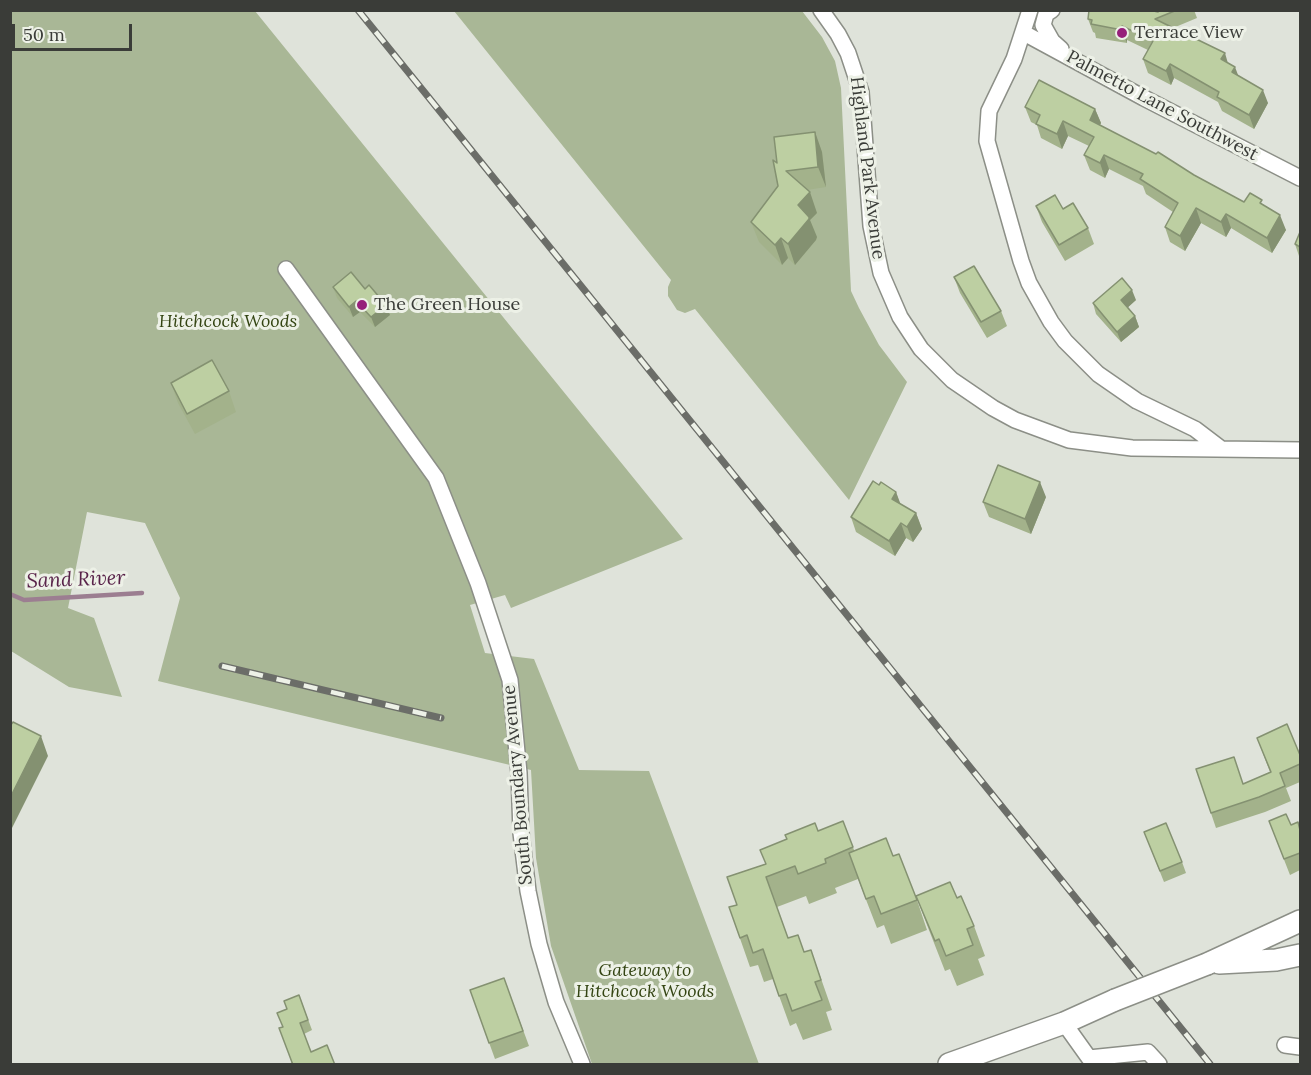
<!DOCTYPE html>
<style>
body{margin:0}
#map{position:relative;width:1311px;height:1075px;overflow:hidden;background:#dfe3da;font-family:Lora,serif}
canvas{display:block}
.frame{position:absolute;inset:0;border:12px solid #3a3c38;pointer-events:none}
.scale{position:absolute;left:12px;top:24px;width:120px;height:27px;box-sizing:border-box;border:3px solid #3a3c38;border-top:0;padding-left:8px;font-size:18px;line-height:21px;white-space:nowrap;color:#3a3c38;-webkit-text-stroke:4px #edf1e7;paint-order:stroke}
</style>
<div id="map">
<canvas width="1311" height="1075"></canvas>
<div class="frame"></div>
<div class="scale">50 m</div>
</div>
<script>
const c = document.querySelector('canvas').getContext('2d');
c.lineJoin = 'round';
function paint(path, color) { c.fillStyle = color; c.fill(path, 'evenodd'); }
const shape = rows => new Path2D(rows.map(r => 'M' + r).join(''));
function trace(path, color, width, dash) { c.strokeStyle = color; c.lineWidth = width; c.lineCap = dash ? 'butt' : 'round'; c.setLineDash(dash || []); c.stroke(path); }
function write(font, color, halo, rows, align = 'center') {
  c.font = font + ' Lora,serif'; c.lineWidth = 6; c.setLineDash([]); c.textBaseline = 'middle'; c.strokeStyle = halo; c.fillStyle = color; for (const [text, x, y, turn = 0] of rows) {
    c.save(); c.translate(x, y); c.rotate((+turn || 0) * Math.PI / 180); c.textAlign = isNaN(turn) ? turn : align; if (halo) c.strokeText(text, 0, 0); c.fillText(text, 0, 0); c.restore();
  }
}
const green = shape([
 [11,11,255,11,683,539,511,608,505,595,470,605,485,653,534,659,579,770,649,771,759,1064,592,1064,551,946,536,858,531,770,158,681,180,598,145,523,87,512,68,608,94,618,122,697,69,687,11,651],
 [454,11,802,11,822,37,835,61,841,88,851,291,859,308,879,345,907,382,849,500,695,309,685,313,677,310,668,296,668,287,671,280]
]);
const stream = shape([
 [10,594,24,600,142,593]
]);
const street = shape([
 [821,10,838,34,848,53,861,92,871,226,881,273,900,317,921,349,952,380,993,408,1015,420,1069,440,1132,448,1300,450],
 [1030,10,1014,59,989,111,987,141,1021,261,1029,283,1051,322,1065,341,1098,374,1137,401,1195,429,1220,448],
 [1052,10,1046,14,1043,25,1052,41,1061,49],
 [1024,33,1144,98,1300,178],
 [286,269,436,478,478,583,510,680,519,773,521,833,528,891,539,944,556,1002,582,1064],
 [1064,1023,1089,1058,1148,1052,1159,1064],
 [1285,1045,1300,1047]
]);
const secondary = shape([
 [1219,963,1276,960,1300,955],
 [1207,964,1300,921],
 [949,1064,1064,1023,1115,1000]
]);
const rail = shape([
 [358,10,1210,1064],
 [222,666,441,718]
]);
const secondaryBridge = shape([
 [1115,1000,1207,964]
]);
const wall = shape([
 [1157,10,1194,10,1197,18,1173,28,1228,63,1238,76,1268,103,1254,129,1222,111,1218,102,1174,78,1171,85,1148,73,1143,59,1148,50,1127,40,1127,43,1096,38,1095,33,1093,32,1088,19,1158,12],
 [1025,107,1095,109,1101,123,1100,125,1244,202,1264,206,1286,230,1272,253,1231,228,1226,237,1201,223,1185,251,1170,242,1165,227,1173,212,1146,194,1143,186,1109,169,1105,178,1090,170,1084,155,1089,146,1068,136,1062,149,1041,138,1037,125,1031,122],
 [815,132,822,152,826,187,807,190,817,213,810,220,817,237,816,240,795,265,788,258,782,265,759,242,751,222,778,186,777,163],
 [1036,206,1063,209,1088,228,1094,244,1065,261,1042,222],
 [1300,232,1300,259,1295,244],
 [954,277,1001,311,1007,326,987,338,960,293],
 [333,287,365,289,390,315,375,327,360,312,353,317,337,298],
 [1136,300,1128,307,1135,316,1139,327,1121,342,1096,314,1093,303],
 [171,383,229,391,236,412,195,434,178,403],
 [879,485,896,492,900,504,916,513,922,529,913,542,906,538,895,556,856,532,851,517],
 [1046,497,1031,534,989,517,983,502],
 [1257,738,1300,755,1300,782,1286,788,1291,801,1265,812,1216,828,1196,769,1243,784,1270,772],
 [843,821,854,850,893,856,917,900,927,930,891,944,884,925,877,928,858,879,835,888,837,893,809,904,806,896,777,907,788,938,804,952,811,950,832,1010,826,1012,832,1030,803,1040,796,1023,790,1026,773,979,764,982,758,965,750,967,729,907,737,905,765,864,818,831],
 [1269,821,1291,825,1300,830,1300,870,1290,875],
 [1144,832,1182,862,1186,873,1164,882],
 [916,896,957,898,974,926,985,956,978,959,984,975,957,986,950,969,945,971,927,925],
 [504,978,529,1046,495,1059,470,990],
 [299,995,312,1030,304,1034,311,1052,292,1065,283,1027,287,1009]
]);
const shadedWall = shape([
 [1122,26,1127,40,1127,43,1122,30],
 [1225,53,1229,67,1221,59],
 [1170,64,1174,78,1171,85,1166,71],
 [1235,67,1240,80,1232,72],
 [1263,90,1268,103,1254,129,1249,115],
 [1095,109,1101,123,1095,134,1090,120],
 [1063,121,1068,136,1062,149,1057,134],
 [815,132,822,152,826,187,818,167],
 [1104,155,1109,169,1105,178,1100,163],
 [810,192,817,213,810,220,817,237,816,240,795,265,788,244,798,205],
 [1196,208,1201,223,1185,251,1180,236],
 [1226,214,1231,228,1226,237,1221,222],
 [1280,215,1286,230,1272,253,1267,238],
 [781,238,788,258,782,265,775,245],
 [1132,290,1136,300,1125,310,1121,300],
 [356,301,360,312,353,317,349,307],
 [386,305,390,315,375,327,371,317],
 [1135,316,1139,327,1121,342,1117,332],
 [1040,482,1046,497,1031,534,1025,519],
 [896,492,902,508,892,499],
 [916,513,922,529,913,542,907,527],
 [901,523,906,538,895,556,889,541],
 [41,736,48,756,10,832,10,798]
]);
const building = shape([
 [1089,10,1149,10,1158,12,1158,10,1177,10,1155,19,1225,53,1221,59,1235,67,1232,72,1263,90,1249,115,1217,97,1219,92,1170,64,1166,71,1143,59,1153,41,1122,26,1122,30,1091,24,1092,20,1088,19,1089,10],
 [1039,80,1095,109,1090,120,1156,154,1158,152,1194,175,1244,202,1250,193,1262,200,1260,203,1280,215,1267,238,1226,214,1221,222,1196,208,1180,236,1165,227,1178,203,1140,179,1143,174,1104,155,1100,163,1084,155,1094,137,1063,121,1057,134,1036,124,1040,115,1025,107,1039,80],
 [815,132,818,167,786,171,810,192,798,205,809,217,809,219,788,244,781,238,775,245,751,222,778,186,773,160,777,163,774,137,815,132],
 [1055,195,1063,209,1073,203,1088,228,1059,245,1036,206,1055,195],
 [1300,232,1300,247,1295,244,1300,232],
 [974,266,1001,311,981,322,954,277,974,266],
 [351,272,365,289,369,285,386,305,371,317,356,301,349,307,333,287,351,272],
 [1122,278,1132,290,1121,300,1135,316,1117,332,1093,303,1122,278],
 [212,360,229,391,187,414,171,383,212,360],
 [998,465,1040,482,1025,519,983,502,998,465],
 [873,481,879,485,881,482,896,492,892,499,916,513,907,527,901,523,889,541,851,517,873,481],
 [13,722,41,736,10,798,10,726,13,722],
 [1287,724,1300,755,1300,764,1280,773,1285,786,1259,797,1211,813,1196,769,1234,757,1243,784,1271,772,1257,738,1287,724],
 [1286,814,1291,825,1298,822,1300,830,1300,853,1284,859,1269,821,1286,814],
 [843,821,853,847,825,859,826,863,798,874,795,866,766,877,788,938,798,935,804,952,811,950,821,980,815,982,822,1000,792,1011,786,994,779,996,763,949,753,953,747,935,740,938,729,907,737,905,727,877,766,864,760,850,787,839,785,835,815,823,818,831,843,821],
 [1166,823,1182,862,1160,871,1144,832,1166,823],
 [886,838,893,856,899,854,917,900,881,914,874,896,866,899,849,853,886,838],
 [950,882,957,898,961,896,974,926,967,929,973,945,946,956,939,939,935,941,916,896,950,882],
 [504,978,523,1031,489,1043,470,990,504,978],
 [299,995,308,1020,300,1023,311,1052,327,1045,335,1065,293,1065,279,1028,283,1027,277,1013,287,1009,284,1001,299,995]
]);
const markers = [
 [1122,33,6,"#961f7a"],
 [362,305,6,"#961f7a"]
];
const poiNames = [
 ["Terrace View",1134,33],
 ["The Green House",374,305]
];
const streetNames = [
 ["Palmetto Lane Southwest",1162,106,28],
 ["Highland Park Avenue",867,168,83],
 ["South Boundary Avenue",518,785,-95]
];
const parkNames = [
 ["Hitchcock Woods",228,322],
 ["Gateway to",645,971],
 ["Hitchcock Woods",645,992]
];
const waterNames = [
 ["Sand River",76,580,-2]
];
paint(green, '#a9b796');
trace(stream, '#9c7e91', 4.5);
trace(street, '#8c8f87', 18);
trace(secondary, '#8c8f87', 24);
trace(street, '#fff', 15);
trace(secondary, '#fff', 21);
trace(rail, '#6b6d68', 7);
trace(rail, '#edf1e7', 4.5, [14]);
trace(secondaryBridge, '#8c8f87', 24, []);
trace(secondaryBridge, '#fff', 21);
paint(wall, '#a3b28b');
paint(shadedWall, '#849171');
paint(building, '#bdcfa2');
trace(building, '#849171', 1.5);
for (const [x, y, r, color] of markers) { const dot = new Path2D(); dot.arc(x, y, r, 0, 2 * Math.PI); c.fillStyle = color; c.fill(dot); trace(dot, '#edf1e7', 2); }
write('18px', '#3a3c38', '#edf1e7', poiNames, 'left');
write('18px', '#3a3c38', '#edf1e7', streetNames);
write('italic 18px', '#334412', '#edf1e7', parkNames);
write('italic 20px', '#59234a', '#edf1e7', waterNames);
</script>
